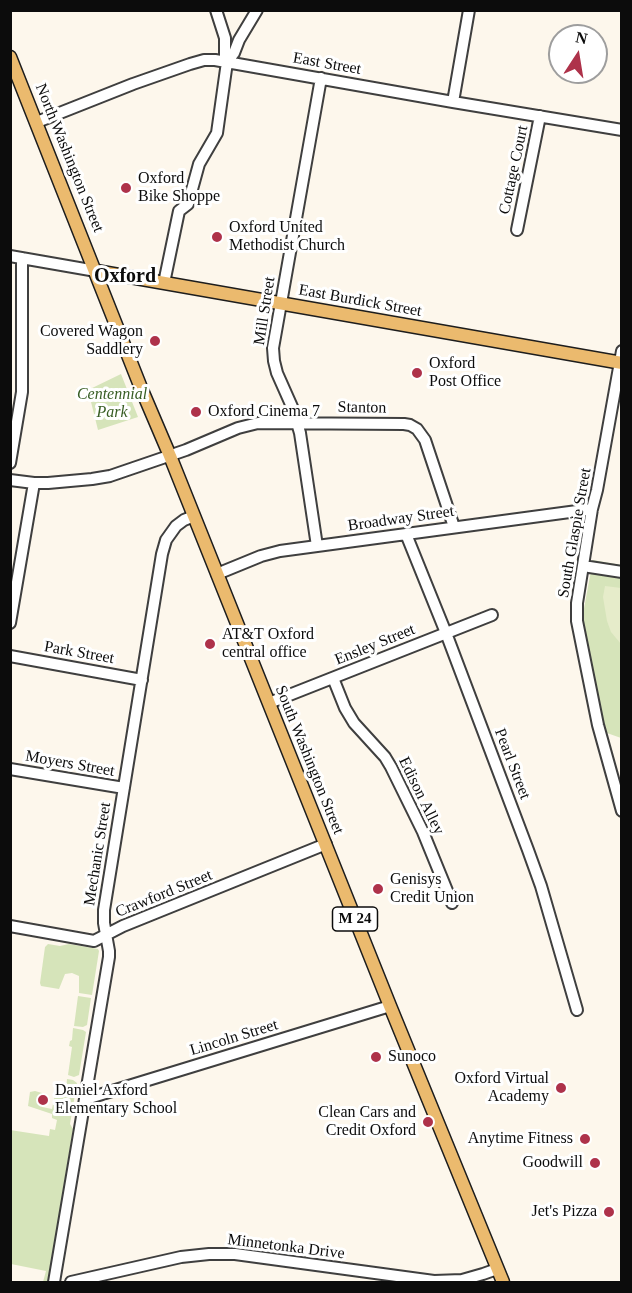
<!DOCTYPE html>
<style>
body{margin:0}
#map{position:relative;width:632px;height:1293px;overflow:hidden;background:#fdf7ec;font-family:"Times New Roman",serif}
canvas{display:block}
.frame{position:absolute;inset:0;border:12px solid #0c0c0c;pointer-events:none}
.north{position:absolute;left:548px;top:24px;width:60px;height:60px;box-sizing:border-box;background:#fff;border:2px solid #9e9e9e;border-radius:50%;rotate:12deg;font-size:16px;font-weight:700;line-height:24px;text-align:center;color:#0c0c0c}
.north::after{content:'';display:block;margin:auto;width:21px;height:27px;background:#ae324a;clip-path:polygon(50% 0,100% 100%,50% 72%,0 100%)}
</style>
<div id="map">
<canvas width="632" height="1293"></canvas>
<div class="frame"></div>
<div class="north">N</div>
</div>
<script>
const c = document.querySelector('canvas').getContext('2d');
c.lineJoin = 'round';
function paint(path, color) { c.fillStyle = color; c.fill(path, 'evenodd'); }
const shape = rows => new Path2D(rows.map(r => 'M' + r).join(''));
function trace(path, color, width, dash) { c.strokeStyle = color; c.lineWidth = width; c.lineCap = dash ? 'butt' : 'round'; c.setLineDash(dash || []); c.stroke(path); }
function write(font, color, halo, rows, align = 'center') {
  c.font = font + ' "Times New Roman",serif'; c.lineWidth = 6; c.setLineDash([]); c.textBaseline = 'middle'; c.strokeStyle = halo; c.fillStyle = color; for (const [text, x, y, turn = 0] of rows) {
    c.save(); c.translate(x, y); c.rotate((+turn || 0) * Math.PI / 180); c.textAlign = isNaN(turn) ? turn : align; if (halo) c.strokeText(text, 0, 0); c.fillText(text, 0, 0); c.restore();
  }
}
const green = shape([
 [121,374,138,417,98,430,88,390],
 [593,560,621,565,621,738,607,733,583,647,577,646],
 [48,944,60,946,69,944,98,949,99,951,92,995,79,993,79,976,72,973,65,974,59,989,41,986,40,983,45,947],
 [78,996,91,998,87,1025,83,1027,74,1026],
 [73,1028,83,1030,86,1032,79,1075,74,1077,68,1075,72,1047,69,1046,70,1041,72,1040],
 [67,1079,73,1080,77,1083,70,1124,73,1129,63,1189,67,1188,49,1282,43,1282,46,1271,11,1264,10,1130,49,1136,50,1129,55,1130,57,1120,52,1118,52,1114,28,1106,30,1092,35,1091,42,1093,44,1095,42,1107,52,1109,56,1089,66,1090]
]);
const pitch = shape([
 [605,586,621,588,621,644,611,632,607,621,603,597]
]);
const minor = shape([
 [227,62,234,53,239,40,257,10],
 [453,102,469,10],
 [37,122,133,84,190,64,204,60,215,60,453,102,622,130],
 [517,230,540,116],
 [10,256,96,271],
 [164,283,179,211,188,204,199,164,217,133,227,62,225,56,225,38,216,10],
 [622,351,597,490,592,509,577,603,577,621,598,725,622,811],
 [10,463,22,392,22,258],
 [10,480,34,483,48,483,92,479,110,476,186,450,238,428,258,423,404,424,410,425,417,429,425,440,454,527],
 [406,534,446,633,528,850,541,886,577,1010],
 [317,546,300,433,293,409,277,373,274,361,273,348,321,78],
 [583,566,622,572],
 [217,574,261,556,280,551,592,509],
 [10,623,34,483],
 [10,656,142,680],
 [333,678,345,708,354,723,385,757,391,767,423,832,452,903],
 [269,703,492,615],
 [10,769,124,788],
 [10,926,94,941,123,926,326,844],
 [86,1099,390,1006],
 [54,1282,109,957,109,951,104,923,104,910,162,554,166,540,176,526,184,520,194,516],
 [71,1282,181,1257,209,1254,235,1254,434,1281,462,1280,483,1274,497,1269]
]);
const major = shape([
 [10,57,141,388,170,456,390,1006,503,1282],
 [96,271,622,363]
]);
const markers = [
 [126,188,6,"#ae324a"],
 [217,237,6,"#ae324a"],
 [155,341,6,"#ae324a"],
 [417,373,6,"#ae324a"],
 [196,412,6,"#ae324a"],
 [210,644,6,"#ae324a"],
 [378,889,6,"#ae324a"],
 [376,1057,6,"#ae324a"],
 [561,1088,6,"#ae324a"],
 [43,1100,6,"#ae324a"],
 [428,1122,6,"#ae324a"],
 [585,1139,6,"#ae324a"],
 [595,1163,6,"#ae324a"],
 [609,1212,6,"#ae324a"]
];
const shields = [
 [355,919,45]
];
const shieldNames = [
 ["M 24",355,919]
];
const streetNames = [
 ["East Street",327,64,10],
 ["North Washington Street",69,158,68],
 ["Cottage Court",514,170,-78],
 ["East Burdick Street",360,301,10],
 ["Mill Street",265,311,-81],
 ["Stanton",362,408,1],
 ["Broadway Street",401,519,-8],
 ["South Glaspie Street",575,533,-80],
 ["Ensley Street",375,645,-22],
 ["Park Street",79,653,10],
 ["South Washington Street",309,760,68],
 ["Moyers Street",70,764,10],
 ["Pearl Street",512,764,69],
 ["Edison Alley",421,796,64],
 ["Mechanic Street",98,854,-81],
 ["Crawford Street",164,894,-22],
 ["Lincoln Street",234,1038,-17],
 ["Minnetonka Drive",286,1247,7]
];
const poiNames = [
 ["Oxford",138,179],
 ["Bike Shoppe",138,197],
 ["Oxford United",229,228],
 ["Methodist Church",229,246],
 ["Covered Wagon",143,332,"right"],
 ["Saddlery",143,350,"right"],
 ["Oxford",429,364],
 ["Post Office",429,382],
 ["Oxford Cinema 7",208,412],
 ["AT&T Oxford",222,635],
 ["central office",222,653],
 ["Genisys",390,880],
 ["Credit Union",390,898],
 ["Sunoco",388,1057],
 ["Oxford Virtual",549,1079,"right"],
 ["Academy",549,1097,"right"],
 ["Daniel Axford",55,1091],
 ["Elementary School",55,1109],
 ["Clean Cars and",416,1113,"right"],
 ["Credit Oxford",416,1131,"right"],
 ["Anytime Fitness",573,1139,"right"],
 ["Goodwill",583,1163,"right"],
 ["Jet's Pizza",597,1212,"right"]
];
const parkNames = [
 ["Centennial",112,395],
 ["Park",112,413]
];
const quarterNames = [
 ["Oxford",125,277]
];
paint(green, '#d6e4ba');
paint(pitch, '#e6ecca');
trace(minor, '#3f3f3f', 14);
trace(major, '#1d1d1d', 15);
trace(minor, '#fff', 10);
trace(major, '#ebba6e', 12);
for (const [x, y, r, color] of markers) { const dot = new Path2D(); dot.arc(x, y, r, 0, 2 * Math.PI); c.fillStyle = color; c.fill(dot); trace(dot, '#fff', 2); }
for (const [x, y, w] of shields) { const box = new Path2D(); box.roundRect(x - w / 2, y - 12, w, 24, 4.5); c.fillStyle = '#fff'; c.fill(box); trace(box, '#0c0c0c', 1.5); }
write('bold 15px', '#0c0c0c', null, shieldNames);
write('16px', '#0c0c0c', '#fff', streetNames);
write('16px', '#0c0c0c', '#fff', poiNames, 'left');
write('italic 16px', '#375d23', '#fff', parkNames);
write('bold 20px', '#0c0c0c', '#fff', quarterNames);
</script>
